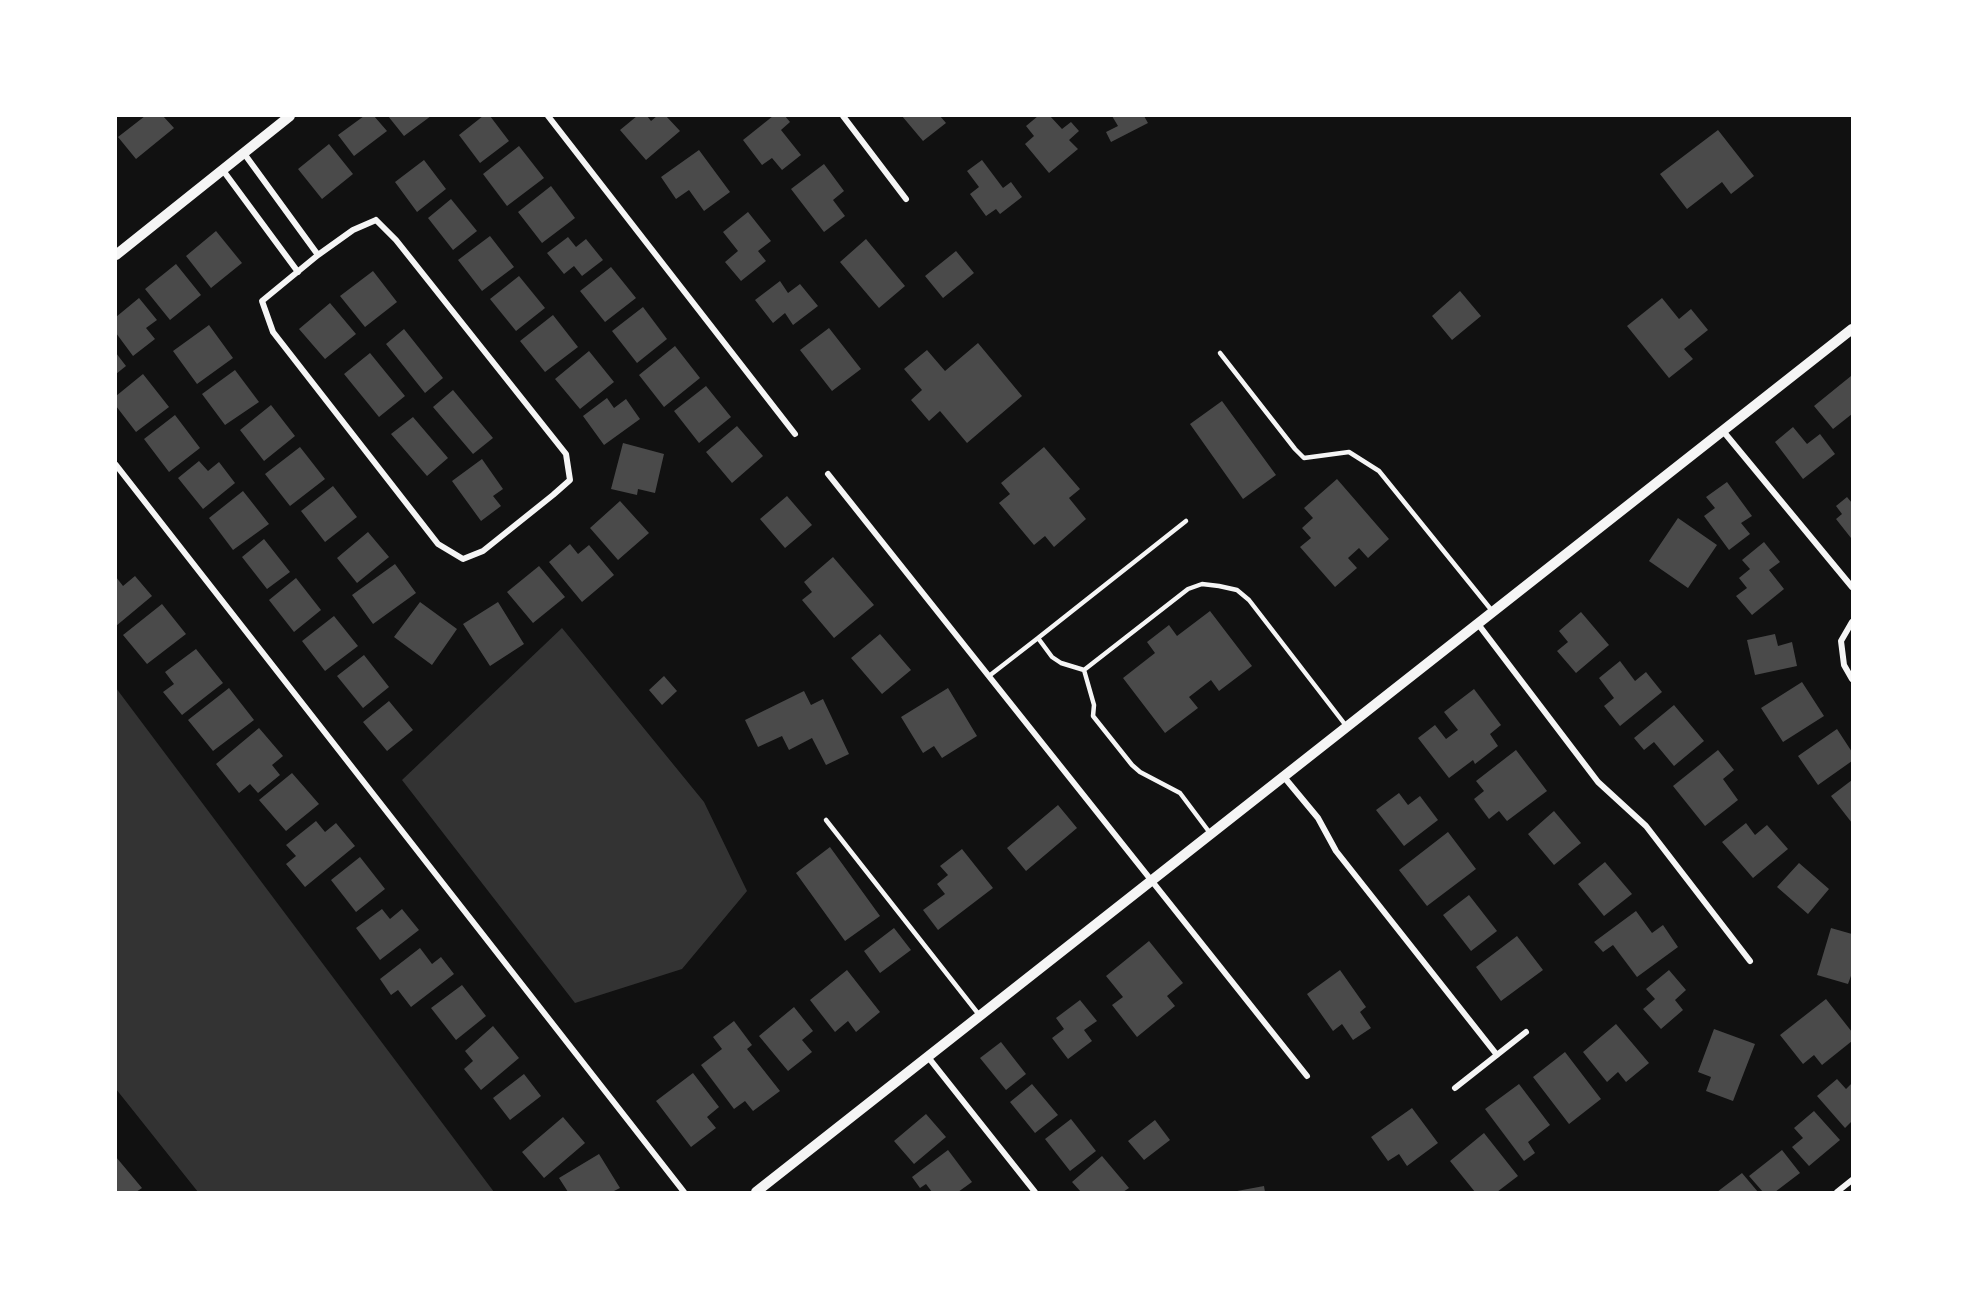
<!DOCTYPE html>
<style>
body{margin:0}
#map{position:relative;width:1968px;height:1308px;overflow:hidden;background:#111;font-family:"Exo 2",sans-serif}
canvas{display:block}
.frame{position:absolute;inset:0;border:117px solid #fff;pointer-events:none}
</style>
<div id="map">
<canvas width="1968" height="1308"></canvas>
<div class="frame"></div>
</div>
<script>
const c = document.querySelector('canvas').getContext('2d');
c.lineJoin = 'round';
function paint(path, color) { c.fillStyle = color; c.fill(path, 'evenodd'); }
const shape = rows => new Path2D(rows.map(r => 'M' + r).join(''));
function trace(path, color, width, dash) { c.strokeStyle = color; c.lineWidth = width; c.lineCap = dash ? 'butt' : 'round'; c.setLineDash(dash || []); c.stroke(path); }
const water = shape([
 [562,628,704,802,747,891,682,969,575,1003,402,780],
 [116,688,494,1192,198,1192,116,1089]
]);
const building = shape([
 [145,116,163,116,174,128,136,159,118,137],
 [364,116,374,116,387,131,354,156,338,135],
 [388,116,431,116,404,136],
 [483,116,490,116,509,141,480,163,459,135],
 [637,116,647,116,651,121,657,116,666,116,680,131,646,160,620,130],
 [773,116,785,116,790,122,781,130,801,155,782,170,772,158,762,165,743,140],
 [902,116,940,116,946,123,923,141],
 [1038,116,1050,116,1062,129,1071,122,1079,131,1069,140,1078,149,1049,173,1025,144,1034,136,1026,126],
 [1112,116,1144,116,1148,123,1111,142,1106,132,1118,126],
 [1718,130,1754,176,1731,194,1722,182,1687,209,1660,174],
 [329,144,353,174,322,199,298,169],
 [519,146,544,178,507,206,483,174],
 [699,150,730,192,704,211,689,190,676,199,661,177],
 [424,160,446,189,417,212,395,182],
 [982,160,1003,188,1011,182,1022,197,1000,214,996,209,986,216,970,194,979,187,967,171],
 [824,164,844,191,833,200,845,216,824,232,791,189],
 [551,186,575,218,542,243,518,212],
 [451,199,477,231,453,250,428,218],
 [748,212,771,241,758,251,766,261,741,281,725,262,738,251,723,232],
 [216,231,242,263,211,288,186,256],
 [490,236,514,267,482,291,458,260],
 [568,237,576,247,586,239,603,260,582,276,574,266,564,274,547,253],
 [866,239,905,286,879,308,840,262],
 [956,251,974,273,943,298,925,276],
 [176,264,201,295,170,320,145,289],
 [611,267,636,298,605,322,580,291],
 [373,271,397,302,365,327,340,296],
 [519,276,545,308,516,331,490,299],
 [780,281,788,293,800,284,818,306,793,325,785,313,773,323,755,300],
 [1460,291,1481,316,1452,340,1432,316],
 [139,298,157,320,146,328,155,339,133,356,116,333,116,317],
 [1662,298,1679,319,1691,309,1708,330,1684,349,1693,359,1669,378,1627,326],
 [330,303,356,334,325,359,299,329],
 [643,307,667,339,637,363,612,331],
 [553,315,578,347,545,372,520,341],
 [209,325,233,358,197,384,173,351],
 [829,328,861,369,832,391,800,350],
 [404,329,443,378,425,393,386,344],
 [978,343,1022,396,967,443,940,411,929,421,911,400,922,390,904,369,927,350,945,371],
 [675,346,700,378,664,407,639,375],
 [589,351,614,382,580,409,555,379],
 [116,353,126,366,116,374],
 [370,353,405,396,379,417,344,374],
 [235,370,259,402,225,425,202,394],
 [143,374,169,407,136,432,116,406,116,396],
 [1851,376,1852,414,1833,429,1814,406],
 [706,386,731,417,699,443,674,411],
 [453,390,493,438,473,454,433,407],
 [607,398,614,408,626,399,640,419,604,445,583,416],
 [1222,401,1276,475,1243,499,1190,424],
 [271,405,295,436,264,461,240,430],
 [175,415,200,448,169,472,144,439],
 [413,417,448,458,427,476,391,434],
 [737,426,763,456,732,483,706,452],
 [1793,427,1807,444,1820,434,1835,454,1803,479,1775,442],
 [623,443,664,454,655,493,638,489,637,495,611,489],
 [300,447,325,479,290,506,265,474],
 [1044,447,1080,489,1069,498,1086,519,1054,547,1045,536,1034,545,999,503,1010,494,1001,483],
 [482,459,503,489,493,496,501,506,481,521,452,481],
 [199,461,208,471,219,462,235,483,203,509,178,478],
 [1337,479,1389,539,1368,558,1359,548,1348,558,1357,568,1335,587,1300,547,1311,538,1302,528,1313,518,1304,508],
 [1727,482,1752,516,1741,523,1750,534,1729,550,1704,516,1715,508,1706,497],
 [333,486,357,517,325,542,301,511],
 [243,491,269,524,233,550,209,518],
 [787,496,812,525,785,548,760,519],
 [1847,497,1852,503,1851,538,1836,519,1842,514,1836,506],
 [620,501,649,533,618,560,590,528],
 [1678,518,1717,545,1688,588,1649,561],
 [368,532,389,557,357,583,337,558],
 [264,539,290,572,267,589,242,557],
 [1764,542,1780,562,1769,570,1784,589,1752,615,1736,596,1747,588,1739,578,1750,569,1742,560],
 [570,544,578,554,589,545,614,575,582,602,549,562],
 [833,557,874,605,834,638,802,600,812,592,804,582],
 [395,564,416,593,373,624,352,595],
 [539,566,565,597,533,623,507,592],
 [135,576,152,596,116,626,116,577,123,586],
 [296,578,321,610,294,632,269,600],
 [420,602,457,629,432,665,394,637],
 [498,602,524,644,490,666,463,624],
 [162,604,186,634,147,664,123,635],
 [1210,611,1252,666,1219,691,1211,680,1189,697,1198,708,1165,733,1123,678,1155,653,1147,642,1169,625,1177,636],
 [1581,612,1609,645,1576,673,1557,651,1568,642,1559,631],
 [334,616,358,646,325,671,302,641],
 [880,634,911,670,882,694,851,658],
 [1775,634,1778,646,1792,642,1797,666,1755,675,1747,640],
 [196,649,223,683,182,715,163,692,174,684,165,672],
 [364,655,389,687,363,708,337,676],
 [1620,661,1635,681,1646,672,1662,692,1620,726,1604,706,1614,698,1599,678],
 [664,676,677,691,662,705,649,690],
 [1802,682,1824,716,1783,742,1761,708],
 [229,688,254,720,213,751,188,720],
 [948,688,977,736,942,758,934,746,923,753,901,717],
 [1474,689,1501,725,1490,734,1498,746,1475,764,1473,760,1449,778,1418,738,1435,725,1446,739,1458,730,1444,712],
 [804,691,811,705,823,699,849,754,826,765,812,738,789,750,782,736,758,747,745,720],
 [389,701,413,730,387,751,363,722],
 [1674,705,1704,741,1674,766,1654,742,1644,750,1634,738],
 [259,728,283,756,272,765,280,775,258,793,250,784,239,793,216,764],
 [1837,729,1852,752,1852,761,1818,785,1798,756],
 [1516,750,1547,791,1507,821,1499,811,1489,819,1474,799,1484,791,1476,781],
 [1718,750,1734,770,1723,779,1738,800,1705,826,1673,786],
 [292,773,319,804,286,831,259,800],
 [1852,780,1852,823,1831,796],
 [1399,793,1408,805,1420,796,1438,820,1404,846,1376,810],
 [1058,805,1077,828,1026,871,1007,848],
 [1554,811,1581,843,1554,865,1528,834],
 [316,821,325,832,336,823,355,846,305,887,286,864,296,856,286,845],
 [1746,823,1755,835,1767,825,1788,849,1753,878,1722,842],
 [1448,832,1476,869,1427,906,1399,870],
 [830,847,880,916,845,941,796,873],
 [962,849,993,888,938,930,923,910,945,894,937,884,948,875,940,866],
 [360,857,385,889,356,912,331,880],
 [1605,862,1632,894,1604,916,1578,884],
 [1799,863,1829,889,1808,914,1777,887],
 [1469,895,1497,931,1471,951,1443,915],
 [382,909,390,919,402,909,419,930,380,960,356,928],
 [1636,911,1652,933,1663,925,1678,947,1637,977,1613,945,1603,952,1594,942],
 [894,928,911,950,880,973,864,951],
 [1831,928,1852,934,1852,973,1848,984,1817,975],
 [1517,936,1543,970,1501,1001,1476,967],
 [1149,941,1183,983,1167,996,1175,1006,1137,1037,1112,1005,1123,997,1106,976],
 [420,948,432,964,441,957,454,974,411,1007,398,990,391,995,380,979],
 [847,970,880,1012,856,1032,848,1021,835,1032,810,1000],
 [1340,970,1366,1007,1360,1012,1371,1028,1353,1040,1342,1024,1333,1031,1307,994],
 [1669,970,1686,990,1675,1000,1683,1010,1661,1029,1643,1009,1655,999,1646,989],
 [462,985,486,1016,456,1040,431,1008],
 [1826,999,1852,1032,1852,1041,1822,1065,1814,1055,1803,1064,1780,1035],
 [1080,1000,1097,1021,1084,1030,1092,1041,1068,1059,1052,1038,1064,1029,1056,1018],
 [794,1007,813,1031,802,1040,812,1052,788,1071,759,1036],
 [734,1021,752,1045,747,1049,780,1091,753,1111,745,1101,734,1109,701,1065,722,1049,713,1037],
 [1616,1024,1649,1063,1626,1082,1618,1072,1607,1082,1583,1052],
 [493,1026,519,1058,481,1090,464,1069,473,1061,465,1051],
 [1714,1029,1755,1044,1733,1101,1706,1091,1711,1077,1698,1072],
 [1001,1042,1026,1074,1006,1090,980,1058],
 [1565,1052,1601,1099,1569,1124,1533,1077],
 [693,1073,719,1107,707,1117,716,1128,691,1147,656,1101],
 [524,1074,541,1096,510,1120,493,1098],
 [1837,1079,1846,1089,1852,1083,1852,1121,1845,1128,1817,1096],
 [1032,1084,1058,1115,1035,1133,1010,1102],
 [1519,1084,1550,1125,1528,1142,1535,1153,1524,1161,1485,1109],
 [1412,1108,1438,1143,1407,1166,1399,1154,1388,1161,1371,1137],
 [1814,1111,1840,1140,1809,1166,1792,1147,1803,1138,1794,1128],
 [926,1114,946,1137,914,1164,894,1141],
 [563,1117,585,1143,544,1178,522,1152],
 [1071,1119,1096,1151,1070,1171,1045,1139],
 [1155,1120,1170,1140,1144,1160,1128,1141],
 [1484,1133,1518,1176,1497,1192,1475,1192,1450,1161],
 [948,1150,972,1182,958,1192,932,1192,926,1184,920,1188,912,1177],
 [1782,1150,1800,1173,1775,1192,1763,1192,1749,1176],
 [599,1154,620,1188,612,1192,568,1192,559,1178],
 [1102,1156,1129,1188,1123,1192,1081,1192,1072,1182],
 [116,1157,142,1188,136,1192,116,1192],
 [1742,1173,1758,1192,1717,1192],
 [1264,1186,1265,1192,1237,1192,1237,1191]
]);
const service = shape([
 [1220,353,1295,449,1304,458,1349,452,1379,471,1493,612],
 [1038,638,1186,521],
 [1084,670,1094,705,1093,716,1132,765,1140,772,1180,793,1210,833],
 [989,676,1038,638,1052,657,1061,663,1084,670,1188,589,1202,584,1219,586,1237,590,1249,600,1347,727],
 [826,820,980,1016]
]);
const minor = shape([
 [548,116,795,434],
 [843,116,906,199],
 [243,152,318,255],
 [222,169,298,272],
 [376,220,396,240,566,454,570,480,553,495,483,551,463,559,438,544,273,332,262,301,318,255,353,230,376,220],
 [1723,431,1852,587],
 [116,465,684,1192],
 [828,474,1307,1076],
 [1852,622,1841,641,1844,665,1852,679],
 [1478,624,1598,782,1646,826,1750,961],
 [1284,777,1318,818,1336,851,1497,1055],
 [928,1057,1035,1192],
 [1455,1088,1526,1032],
 [1837,1192,1852,1180]
]);
const tertiary = shape([
 [116,255,290,116],
 [756,1192,1852,329]
]);
paint(water, '#333');
paint(building, '#4a4a4a');
trace(service, '#f5f5f5', 4.5);
trace(minor, '#f5f5f5', 6);
trace(tertiary, '#f5f5f5', 10);
</script>
